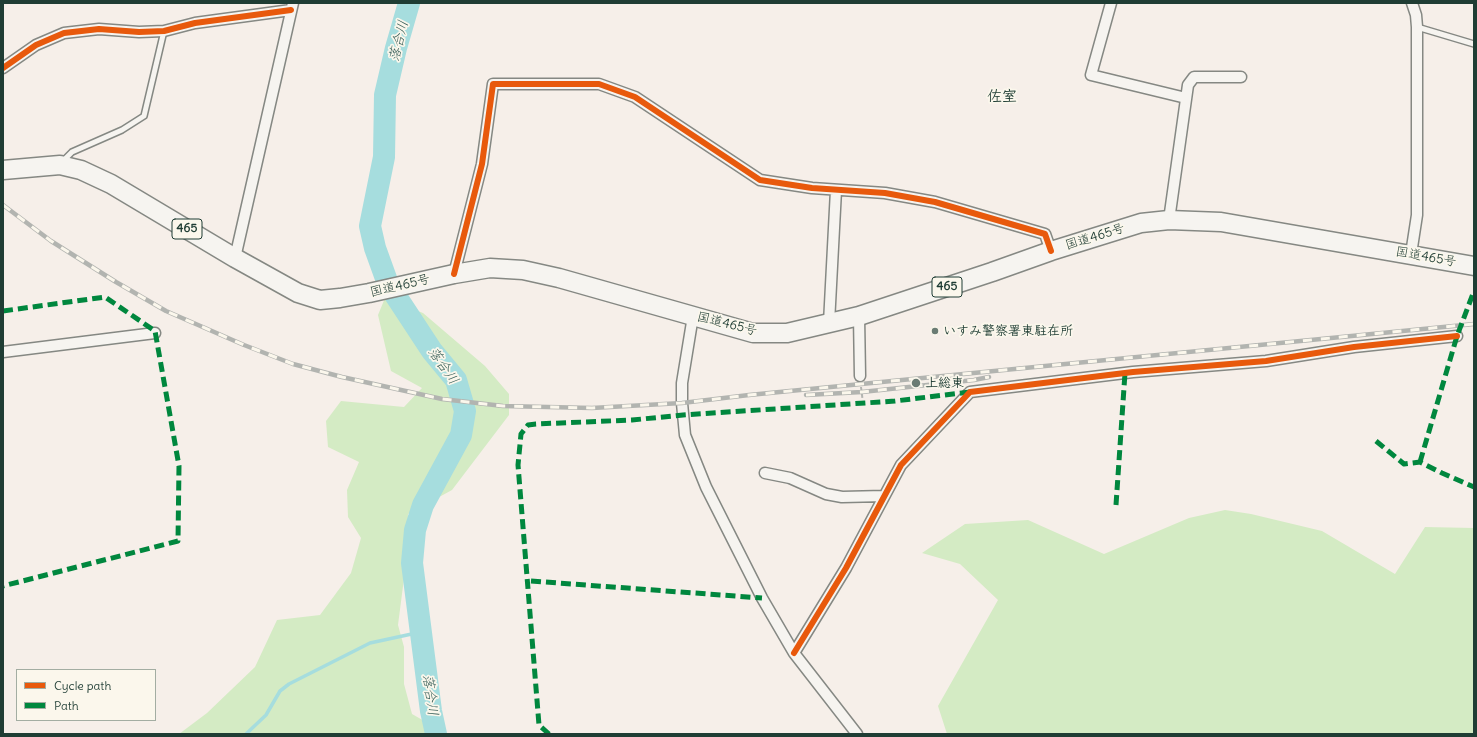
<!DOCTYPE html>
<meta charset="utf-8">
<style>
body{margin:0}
#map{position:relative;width:1477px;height:737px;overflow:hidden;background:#f6efe9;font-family:Delius,sans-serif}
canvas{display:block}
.frame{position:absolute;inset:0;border:4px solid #1f3d34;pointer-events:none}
.legend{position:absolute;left:16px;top:669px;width:140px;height:52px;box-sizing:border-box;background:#fbf7ec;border:1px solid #a3ada2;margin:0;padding:5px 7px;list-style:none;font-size:12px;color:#1f3d34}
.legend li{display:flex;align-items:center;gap:8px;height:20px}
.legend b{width:20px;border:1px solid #a3ada2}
</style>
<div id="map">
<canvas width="1477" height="737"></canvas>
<div class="frame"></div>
<ul class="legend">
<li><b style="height:5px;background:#e8590c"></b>Cycle path</li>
<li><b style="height:5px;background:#00873e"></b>Path</li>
</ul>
</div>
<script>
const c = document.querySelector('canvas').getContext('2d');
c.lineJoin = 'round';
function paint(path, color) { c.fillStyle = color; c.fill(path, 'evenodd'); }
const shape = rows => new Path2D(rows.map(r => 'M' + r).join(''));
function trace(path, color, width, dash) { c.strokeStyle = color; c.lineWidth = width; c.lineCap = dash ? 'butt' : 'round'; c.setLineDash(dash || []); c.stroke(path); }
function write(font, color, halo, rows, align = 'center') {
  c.font = font + ' Delius,"Klee One",sans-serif'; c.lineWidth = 3.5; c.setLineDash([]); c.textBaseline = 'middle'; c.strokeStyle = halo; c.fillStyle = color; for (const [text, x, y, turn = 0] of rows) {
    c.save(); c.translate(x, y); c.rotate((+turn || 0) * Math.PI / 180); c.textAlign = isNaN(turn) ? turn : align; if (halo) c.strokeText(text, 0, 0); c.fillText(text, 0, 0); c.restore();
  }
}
const green = shape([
 [385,298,423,313,485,366,509,394,509,415,452,490,408,514,407,555,398,625,404,647,404,684,412,714,447,734,179,734,207,713,255,667,277,620,320,615,351,573,361,538,348,517,347,490,359,462,328,447,326,421,341,401,404,407,422,388,391,371,378,315],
 [1225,510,1251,514,1322,531,1395,574,1425,527,1474,528,1474,734,947,734,938,706,998,600,960,564,922,553,965,524,1028,520,1104,554,1189,518]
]);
const stream = shape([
 [246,734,266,715,280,691,289,684,370,643,421,632]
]);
const river = shape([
 [409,3,396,48,385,95,384,157,370,226,375,248,388,284,432,351,456,380,465,411,461,435,423,505,415,530,412,563,431,711,436,734]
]);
const path = shape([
 [861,387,863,403]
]);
const lane = shape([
 [1417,27,1474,44],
 [63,161,72,152,122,130,144,116,164,31]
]);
const street = shape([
 [1111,3,1091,75,1186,98],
 [3,68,36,45,64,33,99,29,139,32,164,31,195,23,291,10],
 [1169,220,1188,85,1194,77,1241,77],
 [1411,254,1417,215,1417,27,1416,15,1412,3],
 [235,258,293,3],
 [454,274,482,164,493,84,599,84,635,97,760,180,812,188,885,193,935,202,1045,234,1051,251],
 [693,316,682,383,682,403,685,435,706,487,762,598,794,653,857,734],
 [859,316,860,376],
 [829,323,836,190],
 [3,352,155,333],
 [765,473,790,478,826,494,842,497,884,496],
 [794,653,846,568,901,465,970,392,1133,372,1266,361,1354,347,1457,336]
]);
const highway = shape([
 [3,170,60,165,81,170,111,184,235,258,298,293,320,300,340,298,369,293,454,274,490,268,523,270,559,278,753,333,787,333,859,316,992,272,1051,251,1141,223,1169,220,1221,222,1474,266]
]);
const rail = shape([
 [3,205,51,241,116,282,166,311,244,345,293,364,342,377,442,399,503,406,592,408,682,403,749,395,1474,324],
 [806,395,862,392,974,380,989,377]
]);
const quiet = shape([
 [3,311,105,297,155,331,179,466,178,541,3,586],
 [1376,441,1404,464,1420,462,1442,473,1474,487],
 [1420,462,1457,336,1474,291],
 [1116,505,1125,373],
 [531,581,762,598],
 [549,734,539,725,518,465,521,434,528,425,536,424,632,420,683,415,895,401,970,392]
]);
const cycleway = shape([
 [3,68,36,45,64,33,99,29,139,32,164,31,195,23,291,10],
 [454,274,482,164,493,84,599,84,635,97,760,180,812,188,885,193,935,202,1045,234,1051,251],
 [794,653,846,568,901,465,970,392,1133,372,1266,361,1354,347,1457,336]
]);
const markers = [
 [935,331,4,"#6a7b73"],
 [916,383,5,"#6a7b73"]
];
const shields = [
 [187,229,30],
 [947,287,30]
];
const shieldNames = [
 ["465",187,229],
 ["465",947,287]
];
const streetNames = [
 ["国道465号",1095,237,-17],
 ["国道465号",1426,257,10],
 ["国道465号",400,286,-13],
 ["国道465号",727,324,14]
];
const poiNames = [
 ["いすみ警察署東駐在所",943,331],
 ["上総東",925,383]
];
const waterNames = [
 ["落合川",399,41,-76],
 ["落合川",443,366,55],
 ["落合川",430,695,82]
];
const quarterNames = [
 ["佐室",1002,97]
];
paint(green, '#d4ebc4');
trace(stream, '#a6ddde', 3.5);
trace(river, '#a6ddde', 22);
trace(lane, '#858883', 8);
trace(street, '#858883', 13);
trace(highway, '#858883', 21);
trace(path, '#b2b4b0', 2, [4, 3]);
trace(lane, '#f6f4f0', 5);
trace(street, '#f6f4f0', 10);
trace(highway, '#f6f4f0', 18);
trace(rail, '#b2b4b0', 4.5);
trace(rail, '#fbf7ec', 3, [9]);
trace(quiet, '#00873e', 5, [10, 5]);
trace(cycleway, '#e8590c', 6);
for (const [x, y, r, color] of markers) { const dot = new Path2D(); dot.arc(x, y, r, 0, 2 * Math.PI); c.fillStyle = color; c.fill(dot); trace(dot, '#fbf7ec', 1.5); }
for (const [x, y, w] of shields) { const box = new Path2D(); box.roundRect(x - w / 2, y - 10, w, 20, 3); c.fillStyle = '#fbf7ec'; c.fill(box); trace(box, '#1f3d34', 1); }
write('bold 12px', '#1f3d34', null, shieldNames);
write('13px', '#1f3d34', '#fbf7ec', streetNames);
write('bold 13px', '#1f3d34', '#fbf7ec', poiNames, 'left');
write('italic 14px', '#335b55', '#fbf7ec', waterNames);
write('bold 15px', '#1f3d34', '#fbf7ec', quarterNames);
</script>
